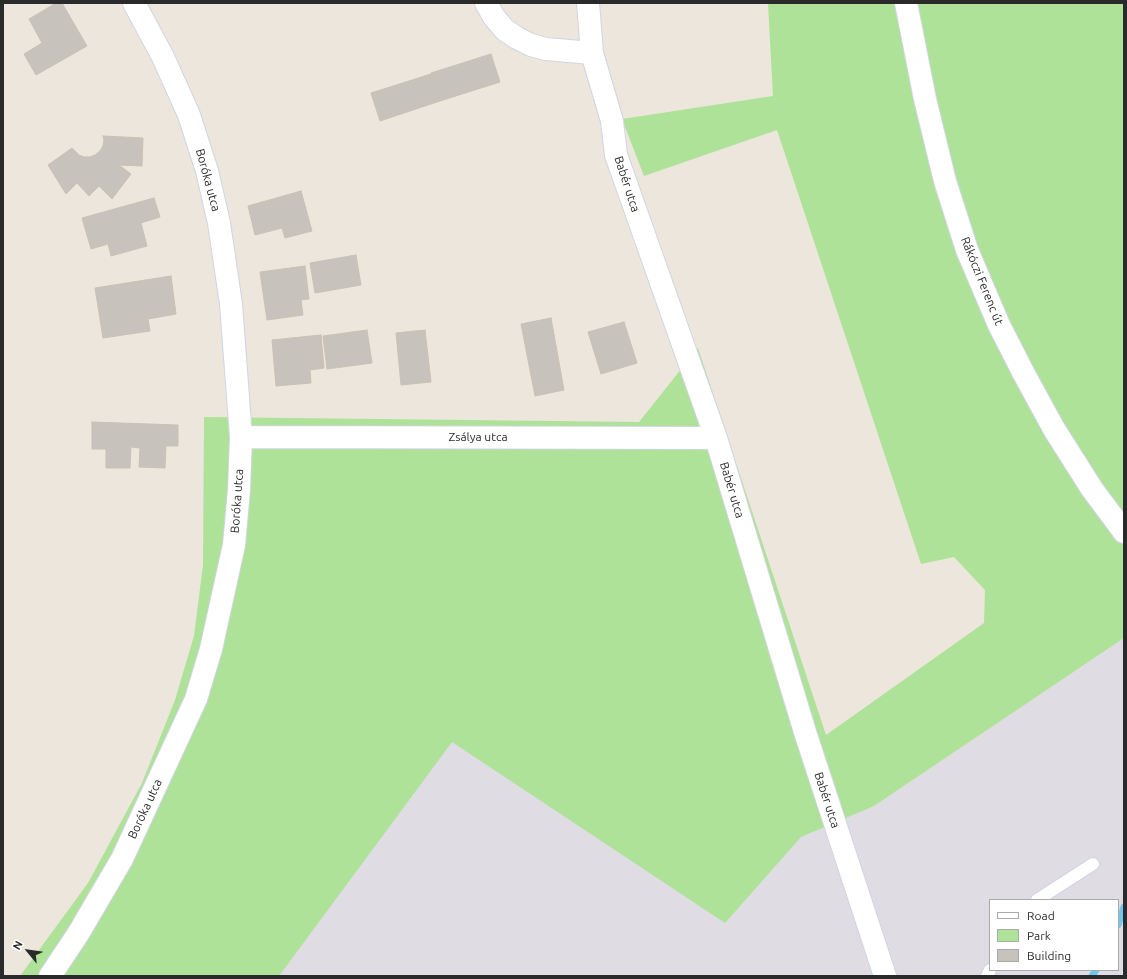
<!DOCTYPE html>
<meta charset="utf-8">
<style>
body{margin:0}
#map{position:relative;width:1127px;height:979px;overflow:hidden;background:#ece6dc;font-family:Ubuntu,sans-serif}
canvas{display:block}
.frame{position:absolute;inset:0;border:4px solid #2a2a2a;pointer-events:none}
.legend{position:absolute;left:989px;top:899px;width:130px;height:72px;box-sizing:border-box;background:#fff;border:1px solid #aaa;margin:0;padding:5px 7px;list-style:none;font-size:12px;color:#2a2a2a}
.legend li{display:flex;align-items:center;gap:8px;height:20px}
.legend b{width:20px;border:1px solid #aaa}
.north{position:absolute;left:8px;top:931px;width:40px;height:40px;-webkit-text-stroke:3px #fff;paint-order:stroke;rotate:299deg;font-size:11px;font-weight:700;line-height:16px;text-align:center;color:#2a2a2a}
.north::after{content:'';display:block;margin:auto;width:14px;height:18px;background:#2a2a2a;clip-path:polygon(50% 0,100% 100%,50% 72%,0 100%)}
</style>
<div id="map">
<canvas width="1127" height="979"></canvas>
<div class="frame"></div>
<ul class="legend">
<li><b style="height:5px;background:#fff"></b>Road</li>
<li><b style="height:11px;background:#aee298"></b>Park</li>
<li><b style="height:11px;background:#c7c2bb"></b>Building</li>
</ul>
<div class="north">N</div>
</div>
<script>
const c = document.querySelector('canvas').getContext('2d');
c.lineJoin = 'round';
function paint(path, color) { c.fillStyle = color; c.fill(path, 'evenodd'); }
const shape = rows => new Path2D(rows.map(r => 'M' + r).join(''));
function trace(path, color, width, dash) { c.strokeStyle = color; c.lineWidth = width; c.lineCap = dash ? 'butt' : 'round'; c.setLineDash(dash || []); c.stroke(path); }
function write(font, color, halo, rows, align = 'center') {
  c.font = font + ' Ubuntu,sans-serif'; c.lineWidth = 3; c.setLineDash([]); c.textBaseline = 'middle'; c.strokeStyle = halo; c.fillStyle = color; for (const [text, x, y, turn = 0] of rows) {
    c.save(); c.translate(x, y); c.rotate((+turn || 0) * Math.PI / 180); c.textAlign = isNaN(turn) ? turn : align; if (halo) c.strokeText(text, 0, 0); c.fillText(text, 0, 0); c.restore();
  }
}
const industrial = shape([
 [413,582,801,837,874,806,1124,638,1124,976,141,976],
 [990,900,1118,900,1118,970,990,970]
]);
const green = shape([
 [768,3,1124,3,1124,638,874,806,801,837,725,923,452,742,279,976,20,976,88,883,142,783,175,700,194,636,203,565,204,417,639,422,698,348,826,735,984,623,985,590,954,557,921,564,777,130,644,176,622,119,773,96]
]);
const stream = shape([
 [1118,925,1124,907],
 [1092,976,1096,970]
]);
const building = shape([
 [56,3,62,3,87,46,36,75,24,54,42,43,29,19,56,3],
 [491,54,500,82,440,101,431,73,491,54],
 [431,74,440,101,380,121,371,93,431,74],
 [103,136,143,138,142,166,119,165,131,174,112,199,99,186,89,196,77,183,66,194,48,165,72,148,79,155,84,157,90,157,95,155,100,151,103,146,104,140,103,136],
 [301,191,312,231,285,238,282,228,255,235,248,206,301,191],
 [154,198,160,217,141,223,147,246,111,256,108,244,91,249,82,218,154,198],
 [356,255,361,285,315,293,310,263,356,255],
 [305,266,309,299,301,300,303,315,267,320,260,272,305,266],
 [171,276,176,314,148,319,150,331,103,338,95,288,171,276],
 [551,318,564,390,535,396,521,324,551,318],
 [624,322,637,363,601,374,588,332,624,322],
 [367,330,372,363,327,369,323,336,367,330],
 [425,330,431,382,401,385,396,333,425,330],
 [321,335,324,368,310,370,311,383,276,386,272,340,321,335],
 [92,422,178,425,178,446,166,446,165,468,139,467,140,448,131,447,130,468,106,468,106,449,92,449,92,422]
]);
const lane = shape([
 [1037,900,1093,864],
 [987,976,990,970]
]);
const street = shape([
 [486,3,494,17,505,30,517,38,531,45,546,49,592,53],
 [588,3,592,53,612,121,616,155,716,438,805,732,885,976],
 [241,437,716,438],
 [50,976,78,934,122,859,196,699,211,649,234,545,239,490,241,437,231,304,219,223,207,171,189,115,163,57,134,3]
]);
const secondary = shape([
 [906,3,925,99,945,181,967,250,999,325,1024,374,1054,429,1092,489,1124,532]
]);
const streetNames = [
 ["Boróka utca",208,180,75],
 ["Babér utca",627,184,72],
 ["Rákóczi Ferenc út",982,281,68],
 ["Zsálya utca",478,437],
 ["Babér utca",732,490,73],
 ["Boróka utca",237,501,-86],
 ["Babér utca",827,800,72],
 ["Boróka utca",145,809,-65]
];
paint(industrial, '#dfdce4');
paint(green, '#aee298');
trace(stream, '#6fc7ee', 7);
paint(building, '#c7c2bb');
trace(building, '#c7c2b5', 1);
trace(lane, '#d1d4e3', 14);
trace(street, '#d1d4e3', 24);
trace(secondary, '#d1d4e3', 24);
trace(lane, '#fff', 12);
trace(street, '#fff', 22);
trace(secondary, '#fff', 22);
write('12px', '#2a2a2a', '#fff', streetNames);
</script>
